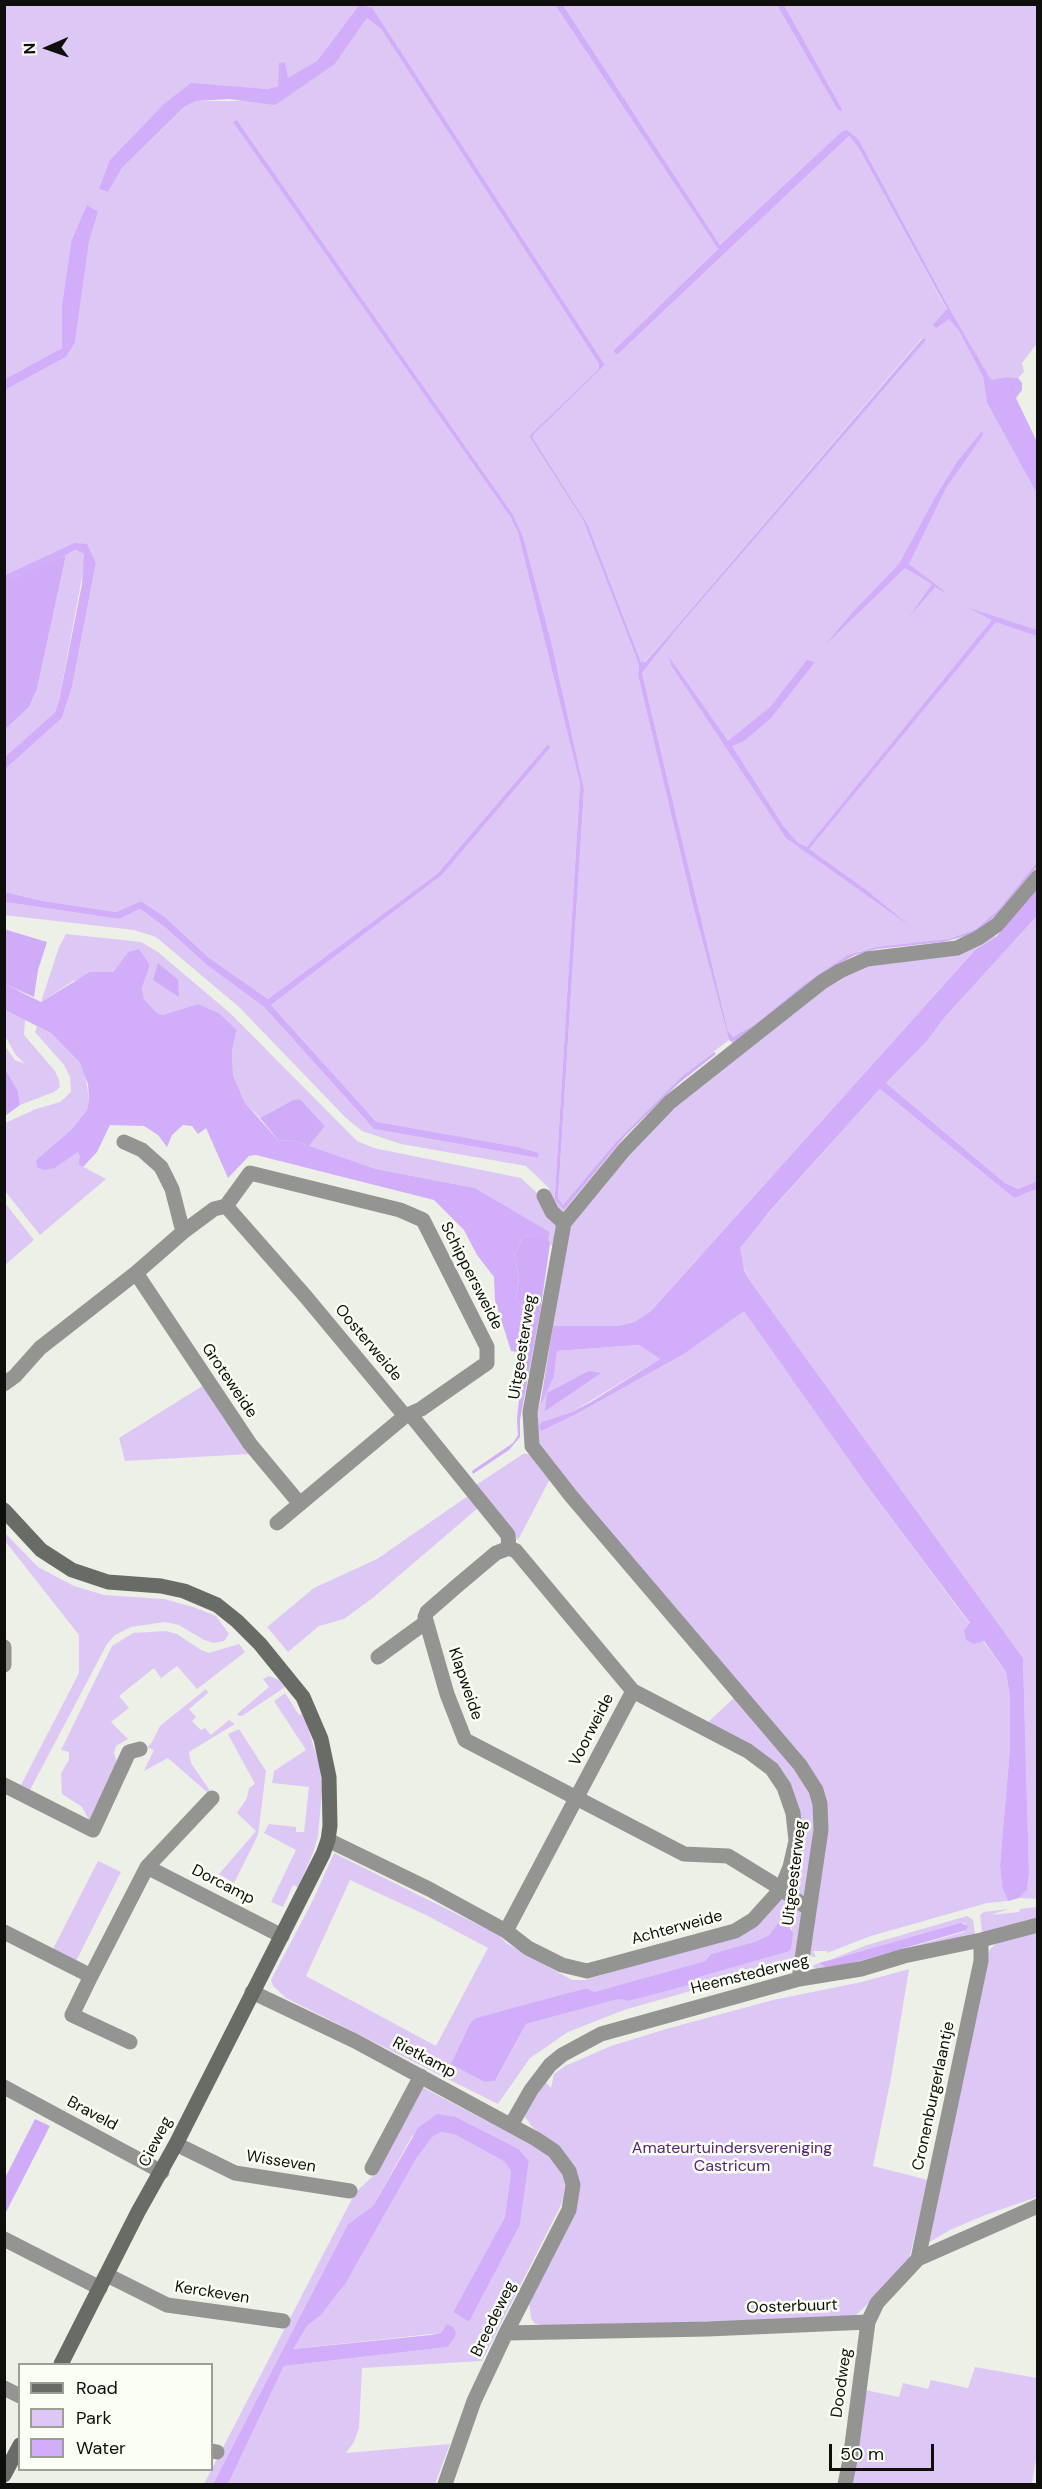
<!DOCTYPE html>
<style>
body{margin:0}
#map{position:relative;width:1042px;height:2489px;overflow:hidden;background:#edf0e7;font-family:"DM Sans",sans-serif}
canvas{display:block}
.frame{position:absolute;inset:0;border:6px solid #0e0f0c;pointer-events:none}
.legend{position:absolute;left:18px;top:2363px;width:195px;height:108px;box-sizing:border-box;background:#fafef4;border:2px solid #9c9e97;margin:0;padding:8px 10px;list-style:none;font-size:18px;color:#0e0f0c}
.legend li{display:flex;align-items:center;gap:12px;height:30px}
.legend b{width:30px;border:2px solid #9c9e97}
.north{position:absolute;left:18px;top:18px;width:60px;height:60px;-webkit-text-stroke:4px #fafef4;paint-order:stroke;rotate:268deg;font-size:16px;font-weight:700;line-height:24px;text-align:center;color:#0e0f0c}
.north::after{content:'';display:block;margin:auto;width:21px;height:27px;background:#0e0f0c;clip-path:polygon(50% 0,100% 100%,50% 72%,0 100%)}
.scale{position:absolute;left:829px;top:2444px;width:105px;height:27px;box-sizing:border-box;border:3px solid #0e0f0c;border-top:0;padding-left:8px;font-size:18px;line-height:21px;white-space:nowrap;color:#0e0f0c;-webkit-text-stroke:4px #fafef4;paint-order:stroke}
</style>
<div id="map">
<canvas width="1042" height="2489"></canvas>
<div class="frame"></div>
<ul class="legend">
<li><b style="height:8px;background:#696b66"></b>Road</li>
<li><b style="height:16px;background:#ddc8f5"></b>Park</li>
<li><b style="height:16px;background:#d2adfa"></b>Water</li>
</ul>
<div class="north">N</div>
<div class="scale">50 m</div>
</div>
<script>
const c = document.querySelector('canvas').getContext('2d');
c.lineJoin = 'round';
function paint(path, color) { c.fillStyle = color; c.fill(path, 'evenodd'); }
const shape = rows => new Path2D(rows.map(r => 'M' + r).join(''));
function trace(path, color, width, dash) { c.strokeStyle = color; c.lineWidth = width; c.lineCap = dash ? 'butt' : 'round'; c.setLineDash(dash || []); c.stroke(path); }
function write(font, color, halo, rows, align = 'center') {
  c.font = font + ' "DM Sans",sans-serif'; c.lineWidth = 5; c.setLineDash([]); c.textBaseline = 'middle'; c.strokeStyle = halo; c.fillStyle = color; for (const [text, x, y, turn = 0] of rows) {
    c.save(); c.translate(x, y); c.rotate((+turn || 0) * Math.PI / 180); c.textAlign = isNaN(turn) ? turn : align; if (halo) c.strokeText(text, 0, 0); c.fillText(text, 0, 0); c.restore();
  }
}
const green = shape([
 [5,5,359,5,317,61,278,86,268,89,191,84,99,189,108,192,122,168,184,107,196,101,239,101,300,86,335,64,367,18,381,29,599,364,599,369,529,436,583,520,639,665,638,675,693,906,729,1040,682,1076,615,1143,563,1205,558,1198,584,789,551,641,523,536,512,513,237,120,234,122,511,518,518,533,580,784,555,1193,555,1200,564,1210,564,1215,549,1199,549,1188,526,1166,401,1144,362,1131,346,1118,239,1007,156,937,134,930,4,915,5,902,119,919,140,909,166,928,208,966,264,1007,374,1129,538,1158,539,1153,518,1147,376,1123,271,1005,442,875,551,747,546,746,437,874,268,999,208,957,165,917,141,901,116,912,43,901,5,892,4,769,62,718,72,687,96,563,74,543,5,575,5,390,66,357,75,343,89,242,98,212,71,242,62,305,62,348,5,379],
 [366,5,555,5,718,249,613,351,617,355,849,136,858,147,947,310,936,327,949,319,959,331,983,377,987,403,1037,494,1037,862,998,910,976,929,949,939,860,951,803,985,754,1025,733,1037,728,1031,642,673,681,624,925,340,922,338,664,641,644,662,641,662,588,525,533,438,534,434,605,365,372,7],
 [563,5,777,5,838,109,842,110,784,5,1037,5,1038,342,1022,363,1024,372,1018,378,1007,377,991,381,952,313,859,140,841,132,720,245],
 [77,550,84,554,84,566,59,701,55,712,5,757,4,729,29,707,37,689,66,555],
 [1037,916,1037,1181,1018,1189,1005,1183,886,1083,928,1040,944,1018],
 [991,933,996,937,976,949,651,1311,634,1322,617,1326,553,1326,568,1235,572,1224,580,1212,676,1101,846,972],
 [66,934,141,942,158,952,230,1013,357,1141,374,1148,521,1178,538,1194,560,1228,554,1247,550,1244,548,1239,550,1232,475,1188,376,1169,309,1146,325,1126,300,1099,293,1100,260,1118,245,1103,233,1075,232,1050,237,1030,219,1013,198,1004,162,1015,156,1012,144,999,142,988,150,965,139,950,128,952,113,972,73,981,41,1002,59,947],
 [5,1010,25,1020,24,1035,55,1071,59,1080,60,1087,54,1092,20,1105,18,1091,5,1069,4,1045,15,1060,25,1064,15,1054,5,1036],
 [37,1026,51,1033,80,1063,85,1073,89,1099,87,1110,72,1129,36,1160,55,1168,78,1152,80,1157,78,1164,106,1179,40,1235,5,1191,5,1123,36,1109,60,1102,71,1092,70,1077,64,1065,35,1032],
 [880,1089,1014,1198,1037,1189,1037,1899,1019,1898,1027,1890,1029,1873,1023,1658,748,1278,741,1261,740,1248,748,1236],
 [5,1203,34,1240,5,1265,4,1265],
 [744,1310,868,1487,970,1624,964,1630,983,1641,1006,1672,1010,1697,1010,1748,1000,1865,1002,1887,1008,1901,987,1903,871,1936,827,1953,827,1951,813,1951,816,1957,813,1957,807,1954,824,1804,540,1449,533,1418,554,1377,557,1351,639,1345,660,1359,572,1412,542,1422,582,1411,684,1354],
 [204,1385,250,1454,125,1461,119,1438],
 [523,1454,530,1454,551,1477,518,1540,476,1491,476,1485],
 [468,1496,478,1508,374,1597,344,1619,319,1626,288,1652,267,1627,314,1588,377,1559],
 [5,1533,38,1567,74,1586,104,1595,164,1599,193,1607,216,1616,229,1634,224,1641,214,1643,204,1640,179,1625,165,1622,131,1627,115,1635,107,1644,30,1790,21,1785,79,1673,79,1635,5,1541],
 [166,1631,177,1634,201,1650,209,1653,239,1644,245,1652,197,1689,177,1666,161,1678,154,1668,119,1696,129,1708,111,1722,128,1739,116,1746,114,1753,117,1762,92,1822,89,1820,82,1807,62,1794,61,1773,69,1760,69,1752,61,1750,112,1646,133,1633],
 [269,1676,279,1680,285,1687,242,1716,239,1716,237,1714,269,1687,263,1679],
 [206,1689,208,1693,189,1709,196,1717,192,1721,201,1730,205,1728,211,1735,229,1720,235,1724,189,1752,191,1763,210,1791,208,1793,168,1758,144,1771,154,1750,147,1747,151,1744,160,1726],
 [285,1693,299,1715,302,1714,307,1724,320,1768,322,1791,318,1836,313,1853,298,1887,293,1885,283,1907,271,1902,296,1850,264,1833,269,1824,296,1827,296,1832,304,1832,309,1787,272,1783,274,1771,306,1750,274,1701],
 [736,1696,807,1781,817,1816,806,1901,787,1890,794,1873,790,1787,706,1724],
 [239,1729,266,1771,258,1835,234,1883,219,1874,256,1831,237,1813,247,1798,249,1788,255,1784,228,1734],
 [334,1853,499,1935,506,1943,572,1980,585,1980,706,1944,781,1896,803,1911,796,1961,624,2010,568,2032,530,2058,498,2104,286,1998,273,1986,271,1980,313,1900],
 [350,1880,426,1915,488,1948,436,2046,306,1976],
 [781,1923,792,1928,787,1952,696,1978,691,1983,615,2000,526,2024,497,2078,495,2081,485,2082,479,2078,473,2020,587,1988,594,1992,705,1961,711,1954,757,1941,769,1935,777,1924],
 [98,1861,121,1872,76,1961,53,1949],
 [1037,1907,1037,1917,1032,1921,982,1932,980,1915,984,1912,1009,1909,990,1915,1019,1912,1020,1909],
 [967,1916,973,1920,975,1935,973,1937,846,1968,818,1970,812,1966,819,1963,827,1968,846,1965,964,1932,968,1928,964,1923,832,1959,867,1945],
 [1037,1931,1037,2197,985,2215,950,2230,926,2244,987,1957,990,1949,999,1941],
 [909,1969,891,2078,873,2166,928,2180,909,2260,870,2302,856,2315,826,2318,548,2327,534,2323,531,2318,529,2303,570,2224,575,2166,559,2147,533,2128,525,2117,526,2110,544,2080,551,2088,554,2074,565,2066,611,2046,666,2029,773,2000,862,1982],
 [422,2087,546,2152,561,2169,565,2186,562,2203,482,2361,362,2368,359,2428,354,2442,346,2453,450,2444,435,2484,228,2484,284,2366,448,2347,454,2339,441,2333,292,2349,307,2326,321,2315,346,2283,416,2159,432,2136,441,2132,456,2135,505,2162,510,2166,511,2171,505,2217,453,2312,469,2322,520,2225,529,2161,519,2149,456,2117,412,2136,373,2206,348,2224,213,2484,204,2484,355,2193,377,2172],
 [975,2367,1037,2378,1037,2452,1032,2484,849,2484,865,2390,899,2397,903,2383,928,2389,931,2380,968,2388]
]);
const forest = shape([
 [66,555,37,689,29,707,5,729,5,582],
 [4,929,47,942,38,970,34,997,5,984],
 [158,963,178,980,179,997,153,980],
 [5,1069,18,1091,20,1105,5,1116],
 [300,1099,325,1126,309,1146,292,1140,279,1141,260,1118,293,1100],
 [523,1236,548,1239,550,1244,540,1313,534,1315,525,1310,516,1300,519,1278,515,1256],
 [589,1371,601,1373,545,1411,547,1393],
 [35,2119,50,2126,5,2214,5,2178]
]);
const water = shape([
 [359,5,372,7,605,365,534,434,533,438,588,525,641,662,645,662,664,641,923,338,926,340,681,624,642,673,728,1031,733,1037,754,1025,803,985,848,955,877,947,949,939,976,929,998,910,1037,862,1037,867,994,917,981,929,966,936,943,942,877,949,855,955,826,971,733,1043,729,1040,693,906,638,675,639,665,583,520,529,436,599,369,599,364,381,29,367,18,335,64,275,105,229,99,196,101,184,107,122,168,108,192,99,189,110,160,164,104,191,83,268,89,278,86,279,63,285,62,288,78,317,61],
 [555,5,563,5,720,245,841,132,847,130,859,140,952,313,991,380,1007,377,1018,378,1022,383,1022,390,1016,398,1037,442,1037,494,987,403,983,377,959,331,949,319,936,328,933,325,947,309,858,147,849,136,617,355,613,351,718,249],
 [777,5,784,5,843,111,838,110],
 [237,120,512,513,523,536,551,641,584,789,558,1198,563,1205,615,1143,682,1076,714,1052,716,1054,679,1083,626,1135,564,1210,555,1200,555,1193,580,784,518,533,511,518,233,122],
 [87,205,98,212,89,242,75,343,66,357,5,390,5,379,62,348,62,305,71,242],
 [982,431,983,435,946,488,909,564,948,594,935,587,909,617,932,584,905,568,825,645,852,613,899,564,936,496,957,462],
 [74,543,87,544,96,563,72,687,62,718,5,769,5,757,55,712,59,701,82,584,84,554,76,550,8,583,5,582,5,575],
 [969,608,1037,630,1037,636,996,622,809,849,865,889,910,926,786,838,671,665,669,657,728,741,770,707,807,660,815,662,771,718,744,741,732,746,783,826,798,843,807,847,992,620],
 [547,745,551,747,442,875,271,1005,376,1122,518,1147,539,1153,538,1158,374,1129,264,1007,208,966,166,928,140,909,119,919,5,902,5,892,43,901,116,912,141,901,165,917,208,957,268,999,437,874],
 [1037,888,1037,916,944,1018,928,1040,886,1083,1005,1183,1018,1189,1037,1181,1037,1189,1014,1198,880,1089,769,1212,740,1248,744,1270,748,1278,1023,1658,1029,1873,1027,1890,1019,1898,1008,1901,1002,1887,1000,1865,1010,1748,1010,1697,1006,1672,984,1641,974,1644,966,1640,964,1630,970,1623,868,1487,744,1311,684,1354,582,1411,541,1431,539,1426,542,1422,572,1412,591,1402,660,1359,639,1345,557,1351,554,1377,540,1406,553,1326,617,1326,634,1322,651,1311,976,949,996,937],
 [139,949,150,965,142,988,144,999,156,1012,162,1015,198,1004,219,1013,237,1030,232,1050,233,1075,245,1103,279,1141,292,1140,376,1169,475,1188,550,1232,548,1240,523,1236,515,1256,519,1278,516,1300,525,1310,534,1315,540,1313,520,1420,520,1437,509,1450,473,1474,472,1471,513,1443,518,1435,517,1418,524,1353,511,1351,495,1300,494,1277,477,1255,464,1230,434,1200,256,1155,249,1156,228,1178,206,1128,198,1134,192,1126,183,1125,172,1135,167,1147,158,1135,144,1126,110,1125,97,1152,83,1167,78,1164,80,1157,78,1152,55,1168,44,1170,37,1167,36,1160,72,1129,87,1110,89,1099,88,1084,80,1063,51,1033,5,1010,5,984,41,1002,90,972,113,972,128,952],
 [781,1922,789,1926,793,1933,791,1949,787,1952,696,1978,689,1985,628,2001,622,1999,615,2000,526,2024,495,2081,485,2082,451,2064,471,2022,476,2018,587,1988,594,1992,705,1961,711,1954,757,1941,769,1935,777,1924],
 [961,1923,968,1926,967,1930,846,1965,827,1968,819,1963],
 [437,2114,456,2117,519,2149,529,2161,520,2225,469,2322,453,2312,505,2217,511,2171,505,2162,456,2135,441,2132,432,2137,416,2159,346,2283,321,2315,307,2326,293,2349,431,2335,441,2333,447,2324,453,2327,456,2333,454,2339,448,2347,284,2366,228,2484,213,2484,348,2224,373,2206,418,2128]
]);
const street = shape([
 [124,1142,142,1150,161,1167,172,1189,183,1232],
 [544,1196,552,1212,564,1223],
 [226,1206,250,1173,400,1210,423,1220,487,1347,487,1363,421,1409,405,1416],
 [136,1273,250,1444,300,1504],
 [4,1384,15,1376,40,1348,136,1273,183,1232,214,1209,226,1206,306,1297,405,1416,277,1523],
 [410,1414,508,1535,509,1548],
 [4,1647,4,1665],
 [378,1657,426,1622],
 [4,1785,93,1830,129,1752,140,1749],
 [328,1840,429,1889,506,1931,633,1691],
 [147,1867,282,1936],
 [506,1931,528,1948,562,1965,587,1971,735,1931,753,1920,781,1889,790,1867,796,1841,793,1813,784,1787,772,1769,748,1751,633,1691,516,1551,509,1548,496,1553,458,1585,427,1612,425,1617,447,1694,465,1740,684,1854,728,1856,772,1883,781,1889,809,1909],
 [4,1932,91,1976,147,1867,212,1798],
 [91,1976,72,2015,130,2042],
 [799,1979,821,1830,820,1804,816,1790,800,1765,571,1496,532,1446,530,1412,564,1223,624,1150,670,1102,822,982,840,971,867,959,957,948,978,938,997,925,1038,877],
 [252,1992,355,2041,536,2139,554,2151,569,2171,573,2185,569,2210,506,2333,474,2401,445,2484],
 [4,2087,162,2172],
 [511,2125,531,2090,550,2065,562,2055,601,2034,799,1979,861,1969,904,1956,981,1940,1038,1925],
 [176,2144,235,2173,350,2191],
 [372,2168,421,2076],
 [4,2239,100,2288],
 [918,2259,981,1961,981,1940],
 [107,2275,167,2305,283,2321],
 [506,2333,708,2329,868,2322,877,2303,918,2259,1038,2206],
 [4,2388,20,2396],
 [212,2451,217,2452],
 [845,2484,850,2460,868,2322]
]);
const secondary = shape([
 [4,1510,41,1550,72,1570,108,1582,161,1586,184,1591,217,1605,237,1621,260,1644,303,1697,321,1739,329,1777,330,1826,328,1840,323,1854,176,2144,138,2212,61,2364],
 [4,2475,20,2445]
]);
const streetNames = [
 ["Schippersweide",471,1276,63],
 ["Oosterweide",368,1343,50],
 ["Uitgeesterweg",523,1347,-81],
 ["Groteweide",229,1381,56],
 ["Klapweide",465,1684,71],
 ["Voorweide",592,1730,-63],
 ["Uitgeesterweg",795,1873,-83],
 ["Dorcamp",223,1885,27],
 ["Achterweide",677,1928,-15],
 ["Heemstederweg",750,1975,-14],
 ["Rietkamp",424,2058,28],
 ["Cronenburgerlaantje",934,2096,-78],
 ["Braveld",92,2114,28],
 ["Cieweg",156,2142,-63],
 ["Wisseven",281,2162,9],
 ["Kerckeven",212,2293,9],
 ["Oosterbuurt",792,2307,-2],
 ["Breedeweg",494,2319,-64],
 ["Doodweg",842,2383,-82]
];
const parkNames = [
 ["Amateurtuindersvereniging",732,2149],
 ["Castricum",732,2167]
];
paint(green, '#ddc8f5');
paint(forest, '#d0abf8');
paint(water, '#d2adfa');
trace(street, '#949592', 15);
trace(secondary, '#696b66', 15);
write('16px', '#0e0f0c', '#fafef4', streetNames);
write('16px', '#56267d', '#fafef4', parkNames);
</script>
